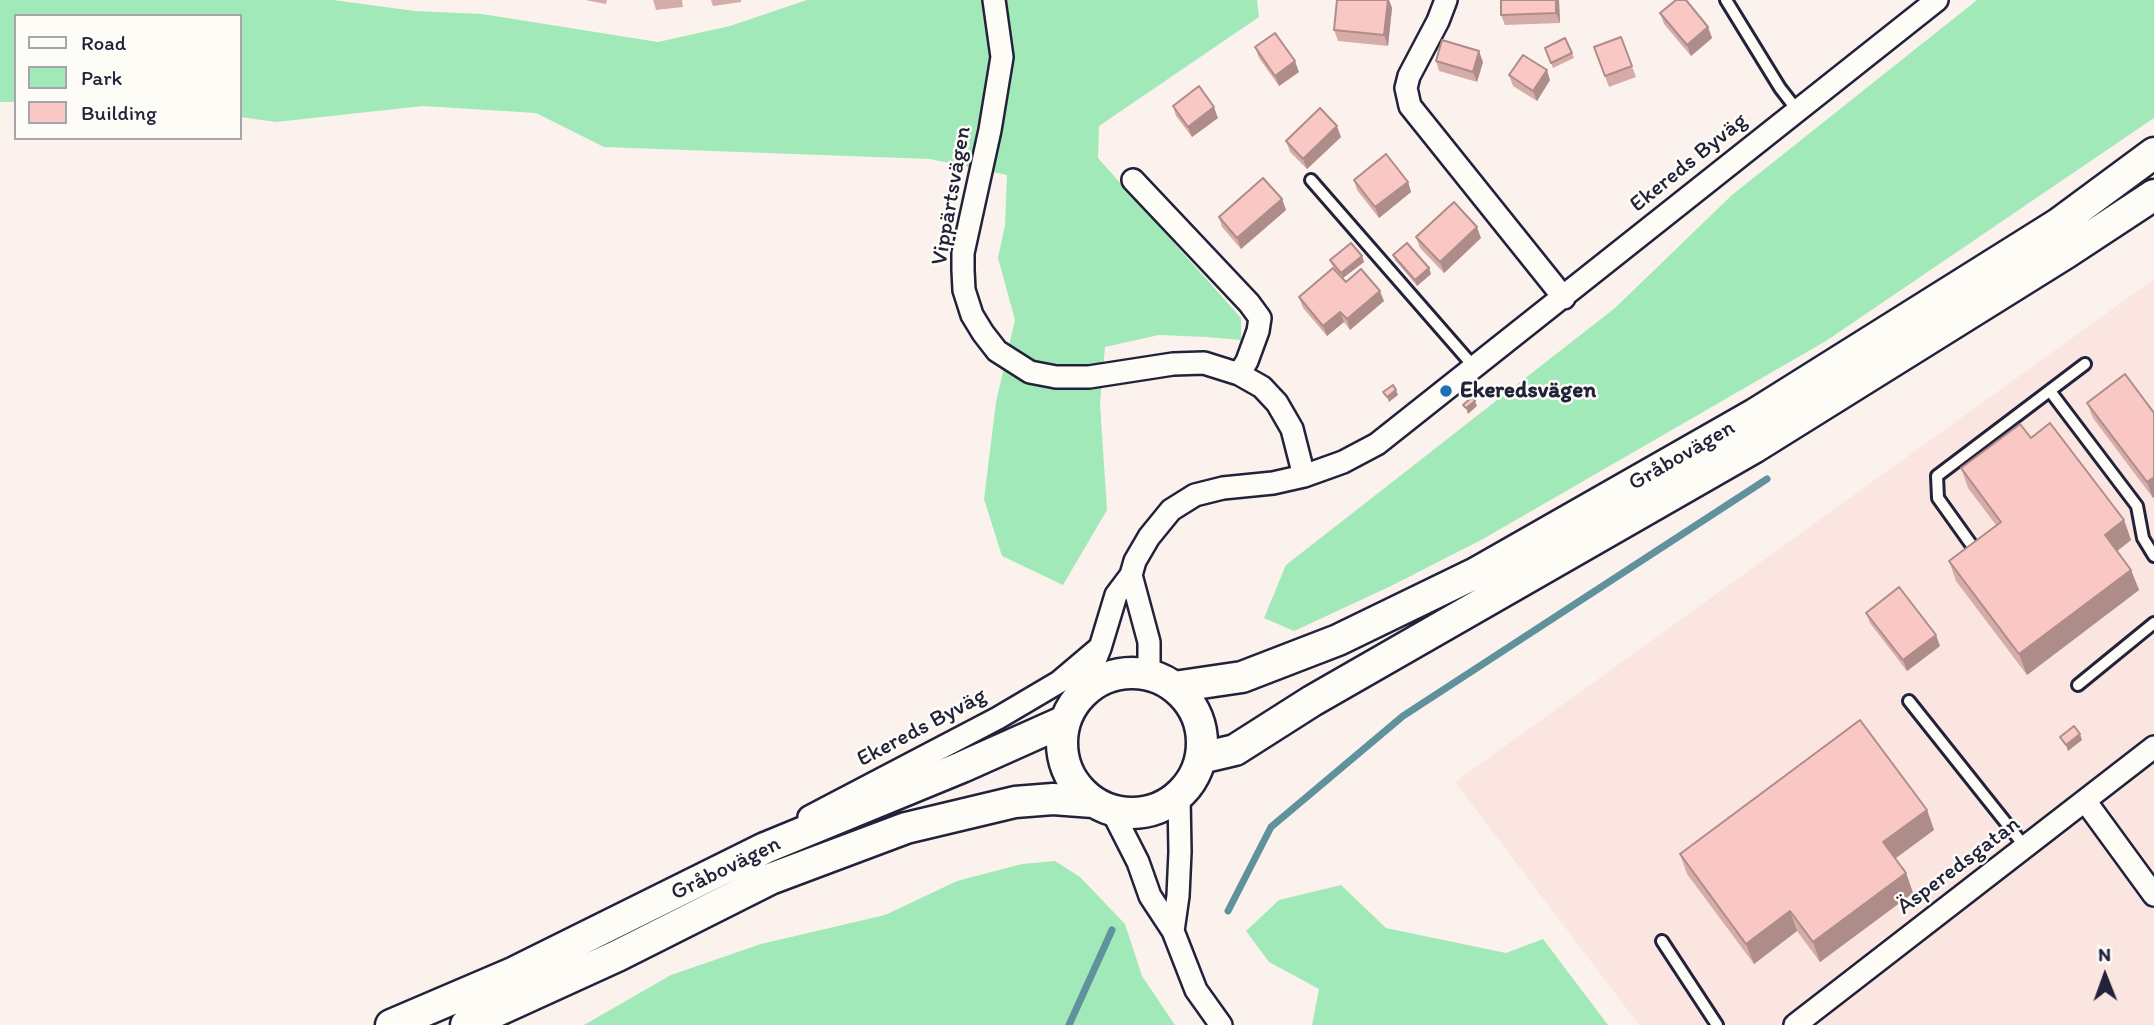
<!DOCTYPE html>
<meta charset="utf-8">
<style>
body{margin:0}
#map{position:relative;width:2154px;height:1025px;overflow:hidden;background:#fcf2ed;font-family:Itim,sans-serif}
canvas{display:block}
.legend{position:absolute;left:14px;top:14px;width:228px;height:126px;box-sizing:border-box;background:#fdfcf7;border:2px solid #a5a5ac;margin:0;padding:9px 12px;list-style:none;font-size:21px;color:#22223b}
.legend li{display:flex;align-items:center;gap:14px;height:35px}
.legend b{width:35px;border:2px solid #a5a5ac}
.north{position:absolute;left:2070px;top:941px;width:70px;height:70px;-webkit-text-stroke:5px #fdfcf7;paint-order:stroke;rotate:359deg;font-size:19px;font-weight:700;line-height:28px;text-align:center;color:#22223b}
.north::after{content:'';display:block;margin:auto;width:24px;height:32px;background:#22223b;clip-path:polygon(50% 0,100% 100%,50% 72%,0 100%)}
</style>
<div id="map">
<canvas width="2154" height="1025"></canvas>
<ul class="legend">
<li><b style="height:9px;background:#fdfcf7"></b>Road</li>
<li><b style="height:19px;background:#a1e9b8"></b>Park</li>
<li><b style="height:19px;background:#f9c8c4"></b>Building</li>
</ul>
<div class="north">N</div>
</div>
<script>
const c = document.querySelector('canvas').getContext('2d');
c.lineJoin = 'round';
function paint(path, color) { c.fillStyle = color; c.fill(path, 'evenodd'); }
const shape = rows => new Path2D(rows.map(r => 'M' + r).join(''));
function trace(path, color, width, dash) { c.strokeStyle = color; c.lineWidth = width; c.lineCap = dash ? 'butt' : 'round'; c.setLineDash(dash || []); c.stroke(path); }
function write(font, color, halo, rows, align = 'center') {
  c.font = font + ' Itim,sans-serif'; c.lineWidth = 5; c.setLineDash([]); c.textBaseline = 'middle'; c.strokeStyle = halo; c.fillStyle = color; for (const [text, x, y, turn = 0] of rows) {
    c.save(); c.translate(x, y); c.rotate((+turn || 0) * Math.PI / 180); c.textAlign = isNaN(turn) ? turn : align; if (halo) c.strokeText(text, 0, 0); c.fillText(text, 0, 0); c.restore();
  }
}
const built = shape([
 [2154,279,2154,1025,1639,1025,1455,782]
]);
const green = shape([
 [0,0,333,0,415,11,482,14,658,42,730,26,807,0,1257,0,1259,17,1099,126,1098,158,1241,318,1241,340,1207,337,1159,335,1105,347,1100,404,1107,510,1063,585,1002,556,984,499,996,402,1015,320,998,258,1005,225,1007,175,930,159,604,147,536,113,423,106,276,122,240,117,240,16,16,16,16,102,0,102],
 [1977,0,2154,0,2154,118,1826,341,1483,539,1391,586,1294,631,1264,618,1286,565,1615,308,1732,195],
 [1055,861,1080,877,1125,924,1142,976,1175,1025,584,1025,671,975,761,944,885,915,957,881,1022,864],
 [1341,885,1386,928,1506,953,1543,939,1608,1025,1312,1025,1319,989,1269,962,1246,931,1279,900]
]);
const stream = shape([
 [1228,911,1271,827,1403,716,1767,479],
 [1069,1025,1112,930]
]);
const lane = shape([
 [1726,0,1780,88,1797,110],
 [1311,180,1475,368],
 [2050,391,2137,506,2143,538,2154,556],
 [1978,554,1938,498,1937,476,2085,364],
 [2078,685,2154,623],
 [1909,701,2026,848],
 [1662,941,1717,1025]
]);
const street = shape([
 [994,0,1002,57,990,130,963,253,963,270,964,290,972,315,983,333,997,351,1030,372,1056,377,1089,377,1173,364,1204,363,1239,374,1262,387,1277,403,1292,429,1304,476],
 [1446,0,1438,21,1409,76,1406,88,1410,106,1564,298],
 [1133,180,1249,303,1260,318,1258,331,1247,361,1239,374],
 [1131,575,1149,642,1149,675],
 [1082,693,1100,648,1116,595,1131,575,1135,561,1149,537,1171,510,1195,495,1223,488,1273,483,1304,476,1343,462,1377,444,1937,0],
 [2086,802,2154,895],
 [1112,811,1138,862,1150,896,1173,931,1196,990,1221,1025],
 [809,817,998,718,1059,682,1098,649],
 [1173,931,1178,896,1180,852,1179,796],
 [1795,1025,2154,747]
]);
const secondary = shape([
 '1062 743a70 70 0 1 1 140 0a70 70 0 1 1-140 0Z',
 [1174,687,1242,677,1338,640,1476,573,1755,414,2058,224,2154,153],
 [1201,758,1235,750,1312,701,1755,447,2066,253,2154,195],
 [391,1025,515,972,765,848,962,767,1065,721],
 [466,1025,617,956,770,879,906,828,1015,802,1053,799,1093,802]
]);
const wall = shape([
 [585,0,607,0,606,4],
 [653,0,682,0,683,7,656,10],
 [711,0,741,0,741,2,713,6],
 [1337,0,1389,0,1392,8,1388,46,1338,41,1334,30],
 [1559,0,1560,23,1505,25,1501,15],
 [1660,13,1708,27,1712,38,1691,56,1664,24],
 [1621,37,1636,77,1609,87,1594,47],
 [1255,47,1299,72,1279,86,1259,58],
 [1545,48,1572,53,1574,58,1553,68],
 [1436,61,1483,62,1477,82,1439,71],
 [1509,75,1550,80,1537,101,1513,86],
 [1173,106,1218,118,1192,137,1176,116],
 [1341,137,1307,169,1290,152,1286,141],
 [1354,180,1408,182,1411,192,1379,218,1357,190],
 [1282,199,1286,210,1241,249,1222,227,1219,217],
 [1416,237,1481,238,1444,273,1420,248],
 [1393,255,1429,268,1431,274,1417,286,1395,260],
 [1362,256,1364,262,1343,278,1332,265,1330,260],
 [1346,282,1384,301,1350,330,1344,322,1327,336,1303,308,1299,297],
 [2087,403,2154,413,2154,497,2153,498,2093,418],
 [2031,438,2124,520,2131,540,2117,551,2131,570,2139,590,2027,675,1956,581,1949,561,1996,525,1968,488,1961,468],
 [1866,613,1940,646,1907,671,1870,623],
 [1927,810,1934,830,1895,859,1906,873,1913,893,1820,962,1797,931,1754,964,1687,874,1680,854]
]);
const shadedWall = shape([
 [1388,0,1389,0,1392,8,1388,46,1384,35],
 [1556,0,1559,0,1560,23,1556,13],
 [1708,27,1712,38,1691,56,1687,45],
 [1479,51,1483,62,1477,82,1473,72],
 [1295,61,1299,72,1279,86,1275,76],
 [1547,70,1550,80,1537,101,1533,91],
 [1214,107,1218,118,1192,137,1188,127],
 [1337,126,1341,137,1307,169,1303,159],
 [1408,182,1411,192,1379,218,1375,207],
 [1282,199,1286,210,1241,249,1237,238],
 [1477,227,1481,238,1444,273,1440,262],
 [1362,256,1364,262,1343,278,1341,273],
 [1429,268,1431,274,1417,286,1415,280],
 [1380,291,1384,301,1350,330,1347,319],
 [1340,312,1344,322,1327,336,1323,326],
 [1396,390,1398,395,1389,402,1387,397],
 [1475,401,1477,406,1468,414,1466,408],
 [2154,477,2154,497,2153,498,2147,482],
 [2124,520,2131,540,2112,555,2105,535],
 [2131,570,2139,590,2027,675,2019,654],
 [1936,635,1940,646,1907,671,1903,660],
 [2080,734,2082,740,2068,751,2066,745],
 [1927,810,1934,830,1890,862,1883,842],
 [1906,873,1913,893,1820,962,1813,942],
 [1790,911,1797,931,1754,964,1746,944]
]);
const building = shape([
 [1337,0,1388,0,1384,35,1334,30,1337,0],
 [1501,0,1556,0,1556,13,1501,15,1501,0],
 [1676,0,1686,0,1708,27,1687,45,1660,13,1676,0],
 [1275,33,1295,61,1275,76,1255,47,1275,33],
 [1621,37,1632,66,1605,76,1594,47,1621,37],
 [1565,38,1572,53,1551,63,1545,48,1565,38],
 [1442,40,1479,51,1473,72,1436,61,1442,40],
 [1523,55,1547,70,1533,91,1509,75,1523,55],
 [1199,86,1214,107,1188,127,1173,106,1199,86],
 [1320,108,1337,126,1303,159,1286,141,1320,108],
 [1386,154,1408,182,1375,207,1354,180,1386,154],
 [1263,178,1282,199,1237,238,1219,217,1263,178],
 [1454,202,1477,227,1440,262,1416,237,1454,202],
 [1351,243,1362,256,1341,273,1330,260,1351,243],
 [1407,243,1429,268,1415,280,1393,255,1407,243],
 [1333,268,1346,282,1361,269,1380,291,1347,319,1340,312,1323,326,1299,297,1333,268],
 [2125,374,2154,413,2154,477,2147,482,2087,403,2125,374],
 [1393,385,1396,390,1387,397,1383,392,1393,385],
 [1472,397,1475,401,1466,408,1463,405,1472,397],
 [2050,423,2124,520,2105,535,2131,570,2019,654,1949,561,2001,522,1961,468,2020,424,2031,438,2050,423],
 [1899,587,1936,635,1903,660,1866,613,1899,587],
 [1860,720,1927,810,1883,842,1906,873,1813,942,1790,911,1746,944,1680,854,1860,720],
 [2074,726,2080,734,2066,745,2060,737,2074,726]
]);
const markers = [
 [1446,391,7,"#1f6fb2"]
];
const streetNames = [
 ["Ekereds Byväg",1689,163,-39],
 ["Vippärtsvägen",952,196,-80],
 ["Gråbovägen",1682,456,-30],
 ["Ekereds Byväg",922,728,-28],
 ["Äsperedsgatan",1959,866,-37],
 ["Gråbovägen",726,869,-26]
];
const poiNames = [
 ["Ekeredsvägen",1460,391]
];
paint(built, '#fbe5e1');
paint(green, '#a1e9b8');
trace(stream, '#60929e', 7);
trace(lane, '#22223b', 16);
trace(street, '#22223b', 26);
trace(secondary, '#22223b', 35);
trace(lane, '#fdfcf7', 10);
trace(street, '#fdfcf7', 21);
trace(secondary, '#fdfcf7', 30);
paint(wall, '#d6aca9');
paint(shadedWall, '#ae8c89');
paint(building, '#f9c8c4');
trace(building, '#ae8c89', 2);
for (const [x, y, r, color] of markers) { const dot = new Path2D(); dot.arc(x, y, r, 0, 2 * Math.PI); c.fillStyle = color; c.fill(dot); trace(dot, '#fdfcf7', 2.5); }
write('23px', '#22223b', '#fdfcf7', streetNames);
write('bold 23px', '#22223b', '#fdfcf7', poiNames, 'left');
</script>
